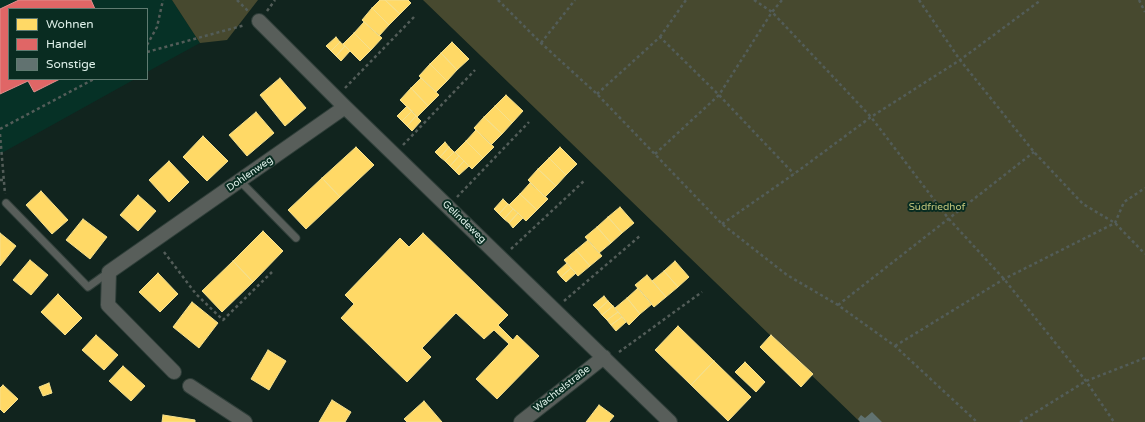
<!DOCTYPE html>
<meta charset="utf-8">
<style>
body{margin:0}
#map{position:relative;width:1145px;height:422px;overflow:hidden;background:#11241e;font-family:"Varela Round",sans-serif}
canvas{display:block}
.legend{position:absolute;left:8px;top:8px;width:140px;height:72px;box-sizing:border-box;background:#092c21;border:1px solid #5f7b71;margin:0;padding:5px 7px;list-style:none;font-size:12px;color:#dff1ea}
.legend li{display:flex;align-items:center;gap:8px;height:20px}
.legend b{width:20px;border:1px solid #5f7b71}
</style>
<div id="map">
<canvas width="1145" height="422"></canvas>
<ul class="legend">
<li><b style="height:11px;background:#ffd966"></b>Wohnen</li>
<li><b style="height:11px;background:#e06666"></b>Handel</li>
<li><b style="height:11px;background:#617270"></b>Sonstige</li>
</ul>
</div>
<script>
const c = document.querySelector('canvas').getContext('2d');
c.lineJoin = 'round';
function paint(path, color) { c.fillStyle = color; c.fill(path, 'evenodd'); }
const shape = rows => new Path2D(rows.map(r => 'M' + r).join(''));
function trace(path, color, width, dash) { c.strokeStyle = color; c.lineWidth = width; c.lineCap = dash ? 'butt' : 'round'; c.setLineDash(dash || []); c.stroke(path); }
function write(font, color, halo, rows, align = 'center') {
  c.font = font + ' "Varela Round",sans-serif'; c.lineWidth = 4; c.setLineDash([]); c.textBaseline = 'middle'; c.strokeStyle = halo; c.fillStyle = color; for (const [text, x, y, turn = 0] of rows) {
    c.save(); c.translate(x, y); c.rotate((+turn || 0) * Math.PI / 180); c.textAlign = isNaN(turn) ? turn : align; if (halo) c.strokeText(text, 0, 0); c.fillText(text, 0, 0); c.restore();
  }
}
const built = shape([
 [0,0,172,0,200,43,147,72,147,9,9,9,9,79,135,79,0,154]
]);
const green = shape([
 [172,0,258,0,227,40,200,43],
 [423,0,1145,0,1145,422,860,422]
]);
const homes = shape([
 [380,0,385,0,400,14,389,25,372,8,380,0],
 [385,0,408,0,411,3,400,14,385,0],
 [372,8,389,25,379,36,362,20,372,8],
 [364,22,382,38,371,50,354,33,364,22],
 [354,33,371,50,360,61,343,44,354,33],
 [336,37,340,42,331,51,326,46,336,37],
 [340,42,345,46,336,56,331,51,340,42],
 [452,42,469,59,457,70,441,53,452,42],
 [345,46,350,51,341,61,336,56,345,46],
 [441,53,457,70,447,81,430,64,441,53],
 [430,64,447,81,436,92,419,76,430,64],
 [280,78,306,108,285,126,260,95,280,78],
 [421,78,439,95,428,106,411,88,421,78],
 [411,88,428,106,417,117,400,100,411,88],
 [506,95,523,111,512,123,495,106,506,95],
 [407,106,412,111,402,121,397,116,407,106],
 [495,106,512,123,502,134,484,117,495,106],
 [412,111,416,116,407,126,402,121,412,111],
 [256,112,274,133,247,156,229,135,256,112],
 [416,116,421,121,412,131,407,126,416,116],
 [484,117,502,134,491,145,474,128,484,117],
 [476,130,494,147,483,158,466,141,476,130],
 [203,136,228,161,207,181,183,157,203,136],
 [466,141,483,158,472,169,455,152,466,141],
 [445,142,449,147,440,157,435,152,445,142],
 [356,147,374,165,340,197,322,178,356,147],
 [449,147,454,152,445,161,440,157,449,147],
 [560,147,577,164,566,175,549,158,560,147],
 [454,152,459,156,450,166,445,161,454,152],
 [459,156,464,161,455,171,450,166,459,156],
 [549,158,566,175,556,186,538,169,549,158],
 [169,161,189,182,169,202,149,180,169,161],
 [464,161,469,166,459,175,455,171,464,161],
 [538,169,556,186,545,197,528,180,538,169],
 [322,178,340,197,306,229,288,210,322,178],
 [530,183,548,199,537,210,520,194,530,183],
 [41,191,68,220,52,234,26,205,41,191],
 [520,194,537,210,526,221,509,205,520,194],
 [138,195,156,211,138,231,120,215,138,195],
 [503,199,508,204,499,214,494,209,503,199],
 [508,204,513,209,504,219,499,214,508,204],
 [620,207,634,223,622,233,608,217,620,207],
 [513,209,518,213,509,223,504,219,513,209],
 [518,213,523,218,513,228,509,223,518,213],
 [608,217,622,233,611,243,597,227,608,217],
 [83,219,107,237,90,259,66,240,83,219],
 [597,227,611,243,599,253,585,237,597,227],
 [263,231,283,251,253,282,233,261,263,231],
 [0,233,16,246,0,266,0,233],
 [423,233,508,315,498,325,513,340,517,335,539,356,497,399,476,379,509,344,494,330,484,339,456,313,422,348,431,357,407,382,341,318,354,304,345,295,400,238,409,247,423,233],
 [588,240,602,256,590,266,576,250,588,240],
 [576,250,590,266,578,276,564,260,576,250],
 [30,260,48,275,31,295,13,280,30,260],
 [233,261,253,282,222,312,202,291,233,261],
 [675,261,689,277,678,287,664,271,675,261],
 [567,263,571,268,561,277,557,272,567,263],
 [571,268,576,273,566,282,561,277,571,268],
 [664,271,678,287,666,297,652,281,664,271],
 [158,273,178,294,160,312,139,292,158,273],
 [647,275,666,297,654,307,635,285,647,275],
 [638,288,652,304,640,314,627,298,638,288],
 [58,294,82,318,65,335,41,312,58,294],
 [604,296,608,301,598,310,593,305,604,296],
 [627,298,640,314,629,325,615,308,627,298],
 [608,301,613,306,602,315,598,310,608,301],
 [192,302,218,323,199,348,173,327,192,302],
 [613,306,618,312,607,320,602,315,613,306],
 [618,312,622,317,611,325,607,320,618,312],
 [622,317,626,322,616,331,611,325,622,317],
 [678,326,714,361,691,385,655,350,678,326],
 [96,335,118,355,104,370,82,350,96,335],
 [771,335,813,374,801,387,760,347,771,335],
 [268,350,286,361,269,390,251,379,268,350],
 [714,361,751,397,728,421,691,385,714,361],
 [745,362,765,382,756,392,735,372,745,362],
 [123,366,145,386,131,401,109,381,123,366],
 [49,383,52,393,43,396,39,387,49,383],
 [3,385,18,399,4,413,0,409,0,388,3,385],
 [332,400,351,412,345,422,319,422,332,400],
 [424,401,442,422,407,422,404,419,424,401],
 [599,405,614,416,609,422,586,422,599,405],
 [163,415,195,420,195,422,162,422,163,415]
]);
const shops = shape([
 [19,0,91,0,95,9,9,9,9,79,60,79,34,92,28,81,0,94,0,9,19,0]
]);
const building = shape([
 [872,412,882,422,860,422,858,419,861,415,865,418]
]);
const path = shape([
 [237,0,248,11],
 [498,0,541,43,597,94,722,224,787,275,838,305,895,346,977,422],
 [754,0,772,12,871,117,948,218,1004,279,1086,381,1114,422],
 [919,0,960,60,1034,152,1083,204,1115,223,1145,254],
 [1139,0,1145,12],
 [267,11,275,0],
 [660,37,686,0],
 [541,43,575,0],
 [147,45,157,27,163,0],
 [147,52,245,25],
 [345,88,414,17],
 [597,94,660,37,719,95,794,174],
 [0,129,94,79],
 [0,134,5,194],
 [403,145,475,70],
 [655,154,719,95,772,12,782,0],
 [0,180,4,180],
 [457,197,529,122],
 [722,224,794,174,871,117,960,60,1041,0],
 [511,249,585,180],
 [164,252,196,294,223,320,272,272],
 [564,301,641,235],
 [838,305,1034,152],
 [895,346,1004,279,1115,223,1124,202,1145,188],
 [619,352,702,292],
 [1020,422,1086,381,1145,358]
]);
const lane = shape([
 [240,181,296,238],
 [6,203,88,287,109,272]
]);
const street = shape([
 [259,21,345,107,670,422],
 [174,372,108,305,109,272,345,107],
 [190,386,245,422],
 [521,422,604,357]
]);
const streetNames = [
 ["Dohlenweg",250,174,-35],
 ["Gelindeweg",464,222,44],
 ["Wachtelstraße",562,389,-38]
];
const parkNames = [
 ["Südfriedhof",937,207]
];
paint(built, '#063126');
paint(green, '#47492f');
paint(homes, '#ffd966');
trace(homes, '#f5e08e', 1);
paint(shops, '#e06666');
trace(shops, '#e0908e', 1);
paint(building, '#617270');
trace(lane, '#303f3a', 9);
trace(street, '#303f3a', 16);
trace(path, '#535d59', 2.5, [3, 3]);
trace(lane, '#585e5a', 7);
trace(street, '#585e5a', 14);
write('10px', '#dff1ea', '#092c21', streetNames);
write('10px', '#c4c67c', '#092c21', parkNames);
</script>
